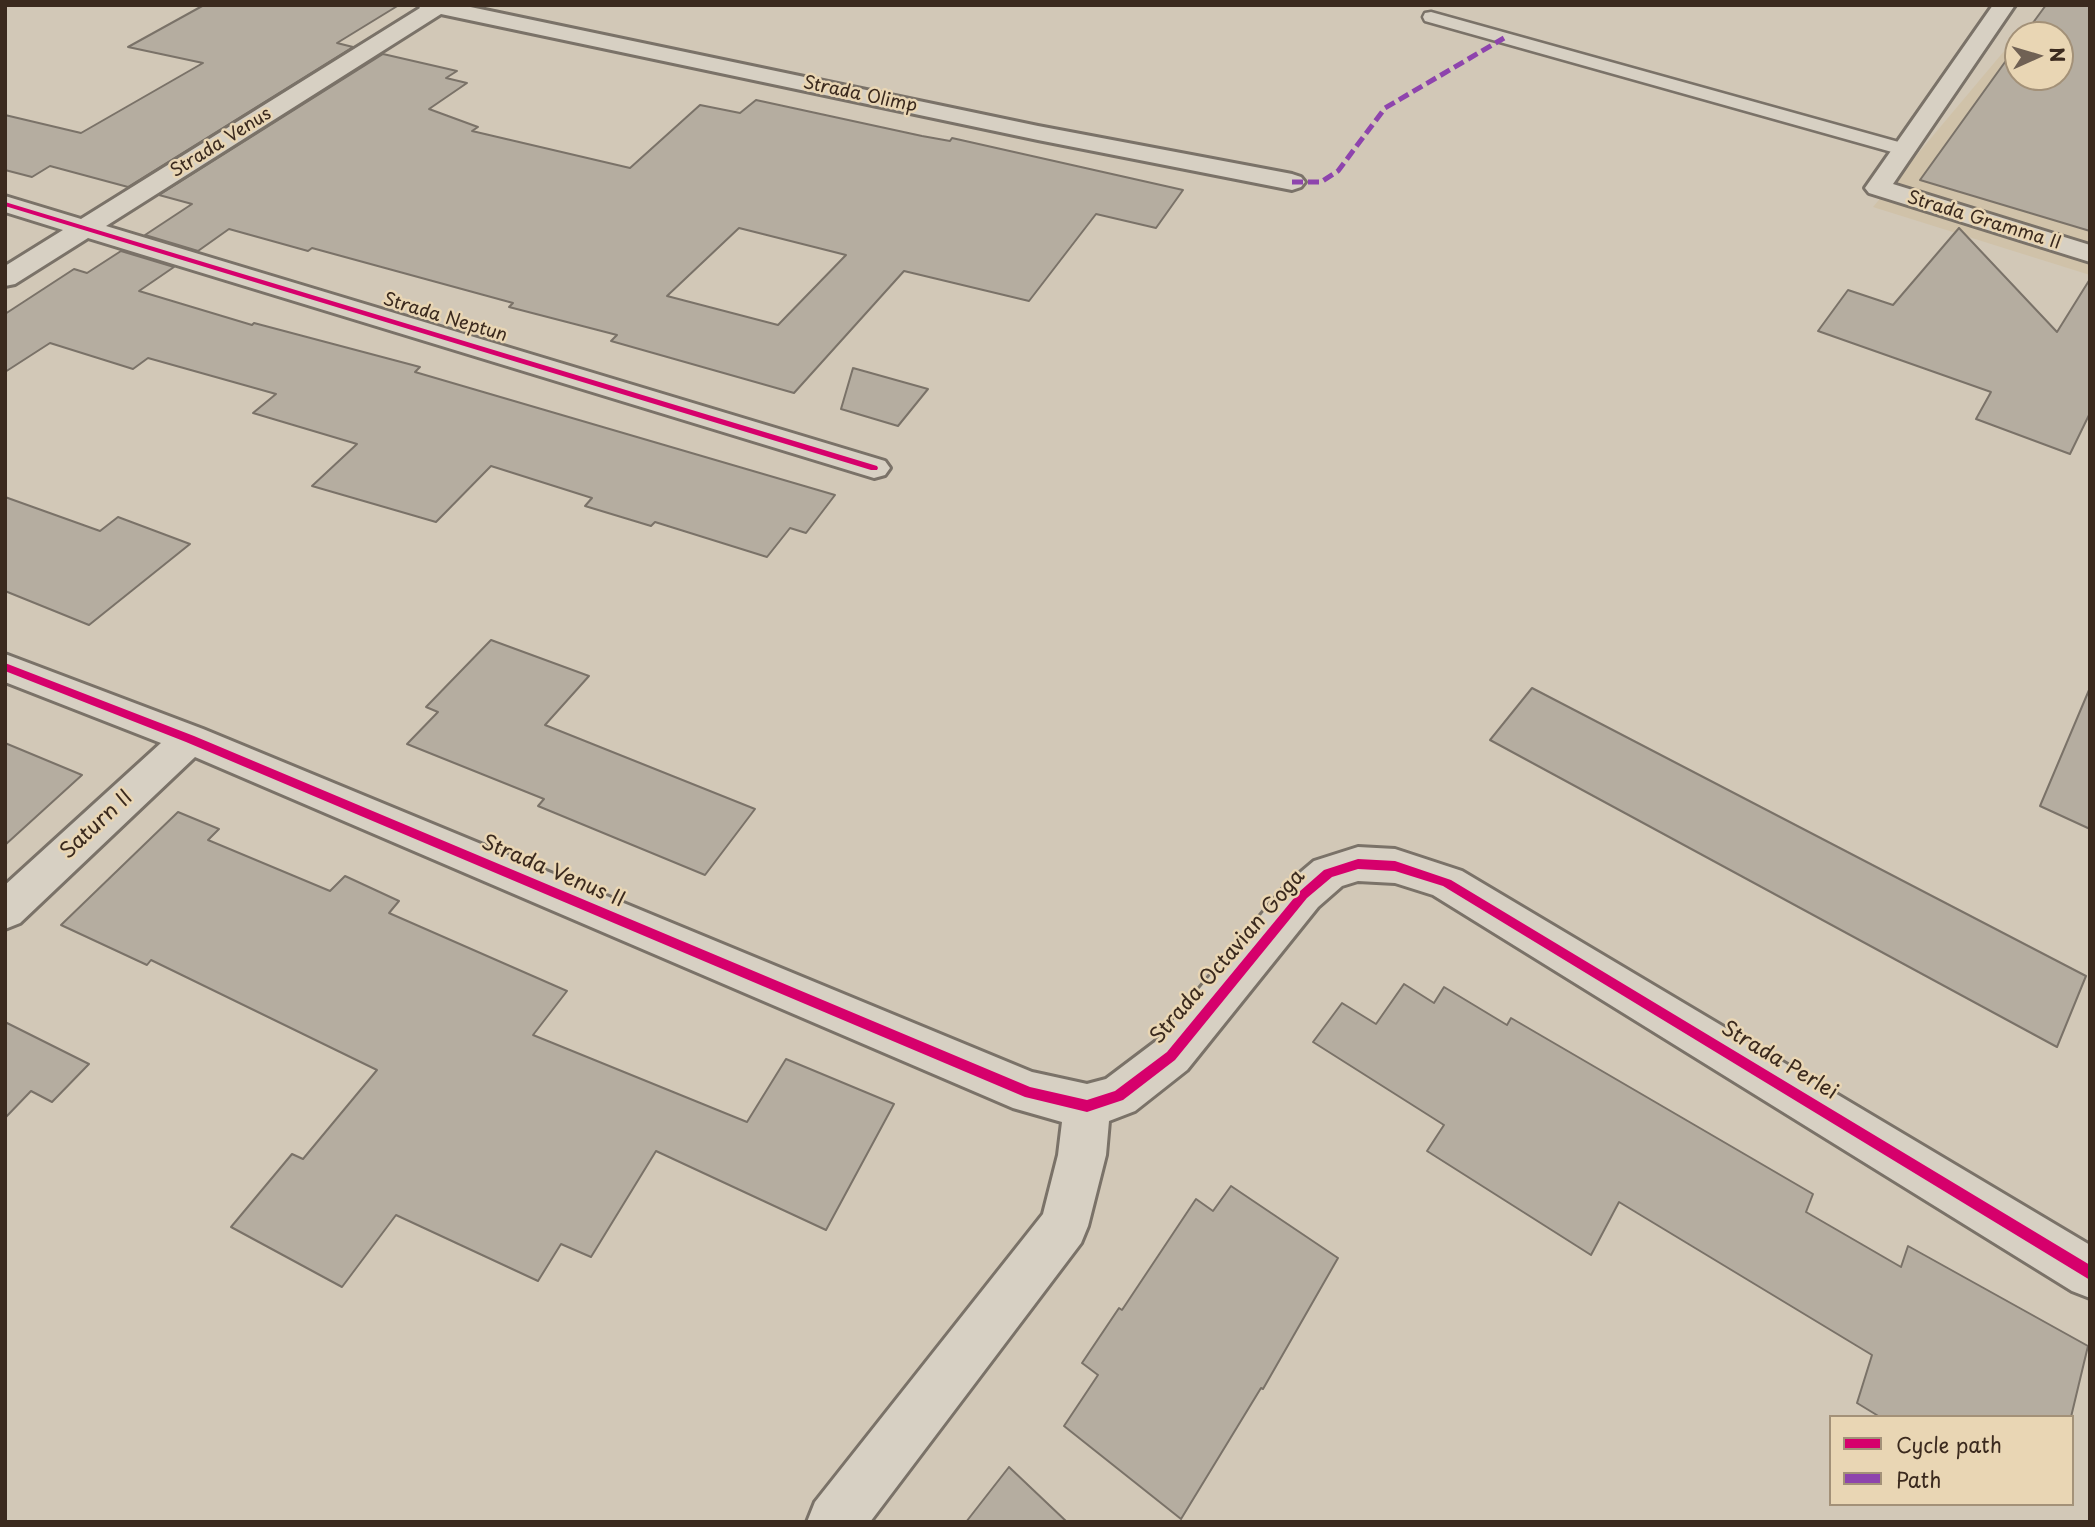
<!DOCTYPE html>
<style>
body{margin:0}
#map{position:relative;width:2095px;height:1527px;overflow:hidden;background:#d2c8b7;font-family:"Playpen Sans",sans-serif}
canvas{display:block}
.frame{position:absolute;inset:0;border:7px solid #3b2a1e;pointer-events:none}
.legend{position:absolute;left:1829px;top:1415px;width:245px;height:91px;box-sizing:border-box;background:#e9d6b4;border:2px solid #a39178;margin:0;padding:9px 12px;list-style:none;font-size:21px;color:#3b2a1e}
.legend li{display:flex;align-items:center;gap:14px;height:35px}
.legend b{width:35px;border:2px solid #a39178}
.north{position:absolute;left:2004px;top:21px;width:70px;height:70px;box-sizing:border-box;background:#e9d6b4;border:2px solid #a39178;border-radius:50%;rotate:86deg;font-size:19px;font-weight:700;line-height:28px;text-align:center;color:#3b2a1e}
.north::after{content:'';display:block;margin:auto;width:24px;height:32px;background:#706154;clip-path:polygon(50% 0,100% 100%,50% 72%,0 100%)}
</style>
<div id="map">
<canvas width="2095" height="1527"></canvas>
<div class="frame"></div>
<ul class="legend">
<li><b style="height:9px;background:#d6006c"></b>Cycle path</li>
<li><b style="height:9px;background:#8e44ad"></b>Path</li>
</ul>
<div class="north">N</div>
</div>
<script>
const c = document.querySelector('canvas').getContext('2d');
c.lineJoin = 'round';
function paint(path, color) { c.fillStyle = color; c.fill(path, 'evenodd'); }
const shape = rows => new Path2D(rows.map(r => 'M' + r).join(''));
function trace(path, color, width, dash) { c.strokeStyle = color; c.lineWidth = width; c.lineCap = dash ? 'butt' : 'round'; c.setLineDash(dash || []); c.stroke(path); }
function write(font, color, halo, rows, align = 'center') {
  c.font = font + ' "Playpen Sans",sans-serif'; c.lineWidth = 5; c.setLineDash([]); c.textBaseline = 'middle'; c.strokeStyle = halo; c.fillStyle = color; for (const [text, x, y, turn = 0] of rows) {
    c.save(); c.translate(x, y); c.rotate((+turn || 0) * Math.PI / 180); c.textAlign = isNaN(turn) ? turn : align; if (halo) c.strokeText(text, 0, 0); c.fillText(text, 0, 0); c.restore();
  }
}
const built = shape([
 [2005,50,2018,53,2018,77,2060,77,2090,72,2090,275,1873,207]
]);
const building = shape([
 [204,5,399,5,337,43,353,47,128,187,50,166,32,177,5,170,5,115,81,133,203,63,128,47,204,5],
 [2046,5,2090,5,2090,231,1920,180,2018,44,2018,77,2060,77,2060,35,2024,35,2046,5],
 [383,54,457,71,446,78,467,83,429,109,478,127,472,131,630,168,700,105,740,113,756,100,922,136,950,141,952,138,1183,190,1156,228,1096,214,1029,301,904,271,794,393,611,341,617,335,509,307,513,303,312,248,308,251,229,229,198,251,145,235,192,204,159,195,383,54],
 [739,228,846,255,778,325,667,296,739,228],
 [1959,228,2057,332,2090,279,2090,413,2070,454,1976,419,1991,392,1818,331,1848,290,1893,305,1959,228],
 [121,251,174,267,139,291,252,325,254,323,420,367,415,372,835,495,806,533,790,528,767,557,655,522,651,526,585,506,592,498,491,466,436,522,312,486,357,444,253,413,276,394,148,358,133,369,50,343,5,372,5,314,74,269,87,273,121,251],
 [853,368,928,389,898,426,841,409,853,368],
 [5,497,100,531,118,517,190,544,89,625,5,591,5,497],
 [491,640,589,676,545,725,755,809,705,875,538,806,544,799,407,744,438,712,426,707,491,640],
 [1532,688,2086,976,2057,1047,1490,740,1532,688],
 [2089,690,2090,690,2090,829,2040,806,2089,690],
 [5,743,82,775,5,845,5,743],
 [178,812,219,829,208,840,330,891,345,876,399,901,389,913,567,991,533,1035,747,1122,786,1059,894,1104,826,1230,656,1151,591,1257,561,1244,538,1281,396,1215,342,1287,231,1227,292,1154,303,1159,377,1070,151,960,147,965,61,925,178,812],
 [1404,984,1434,1003,1444,987,1507,1025,1511,1018,1813,1194,1806,1212,1901,1267,1908,1246,2088,1346,2071,1417,1880,1417,1857,1403,1872,1355,1619,1202,1591,1255,1427,1151,1444,1125,1313,1042,1342,1003,1376,1024,1404,984],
 [5,1022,89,1064,52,1102,31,1091,5,1118,5,1022],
 [1231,1186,1338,1258,1263,1389,1261,1388,1181,1519,1064,1426,1098,1375,1082,1363,1119,1308,1122,1310,1196,1199,1213,1211,1231,1186],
 [1009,1467,1067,1522,966,1522,1009,1467]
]);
const service = shape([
 [1431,12,1913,146,1916,150,1906,156,1899,154,1425,21,1423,17,1425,13,1431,12]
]);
const minor = shape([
 [418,5,461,5,1038,126,1292,174,1301,177,1305,182,1301,187,1292,190,1038,140,441,14,106,226,885,461,890,468,885,475,874,478,88,238,15,284,5,286,5,266,63,230,5,212,5,196,81,219,420,8,418,5],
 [1993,5,2015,5,1893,184,2090,245,2090,262,1869,193,1865,188,1993,5],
 [5,654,203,729,1032,1072,1087,1084,1106,1079,1155,1042,1288,883,1314,861,1358,847,1395,849,1462,871,2090,1245,2090,1298,2072,1291,1433,895,1395,883,1358,881,1342,886,1318,907,1187,1070,1135,1111,1109,1121,1106,1155,1088,1226,1081,1243,870,1522,807,1522,815,1502,1043,1214,1058,1155,1062,1122,1013,1108,195,757,20,923,5,929,5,885,161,743,5,682,5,654]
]);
const quiet = shape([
 [1292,182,1321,182,1338,171,1385,108,1504,38]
]);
const cycleway = shape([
 [5,202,877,466,878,468,877,470,871,470,5,206,5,202],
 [5,663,194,736,1030,1087,1087,1100,1115,1091,1167,1052,1299,892,1324,870,1358,859,1395,861,1451,880,2090,1265,2090,1280,1443,886,1395,871,1358,869,1332,877,1307,898,1175,1060,1123,1100,1087,1112,1025,1097,186,742,5,671,5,663]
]);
const farStreetnames = [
 ["Strada Olimp",860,95,12],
 ["Strada Venus",221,143,-32],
 ["Strada Gramma II",1984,221,17],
 ["Strada Neptun",445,318,17]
];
const streetNames = [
 ["Saturn II",97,825,-43],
 ["Strada Venus II",553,872,23],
 ["Strada Octavian Goga",1228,957,-49],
 ["Strada Perlei",1779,1061,31]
];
paint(built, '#d0c2a9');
paint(building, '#b5ada0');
trace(building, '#7a7268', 2);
trace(service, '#7a7268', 5);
trace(minor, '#7a7268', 6);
paint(service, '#d7d0c3');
paint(minor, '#d7d0c3');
trace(quiet, '#8e44ad', 5, [11, 5]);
paint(cycleway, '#d6006c');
write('18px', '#3b2a1e', '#e9d6b4', farStreetnames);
write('21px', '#3b2a1e', '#e9d6b4', streetNames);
</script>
